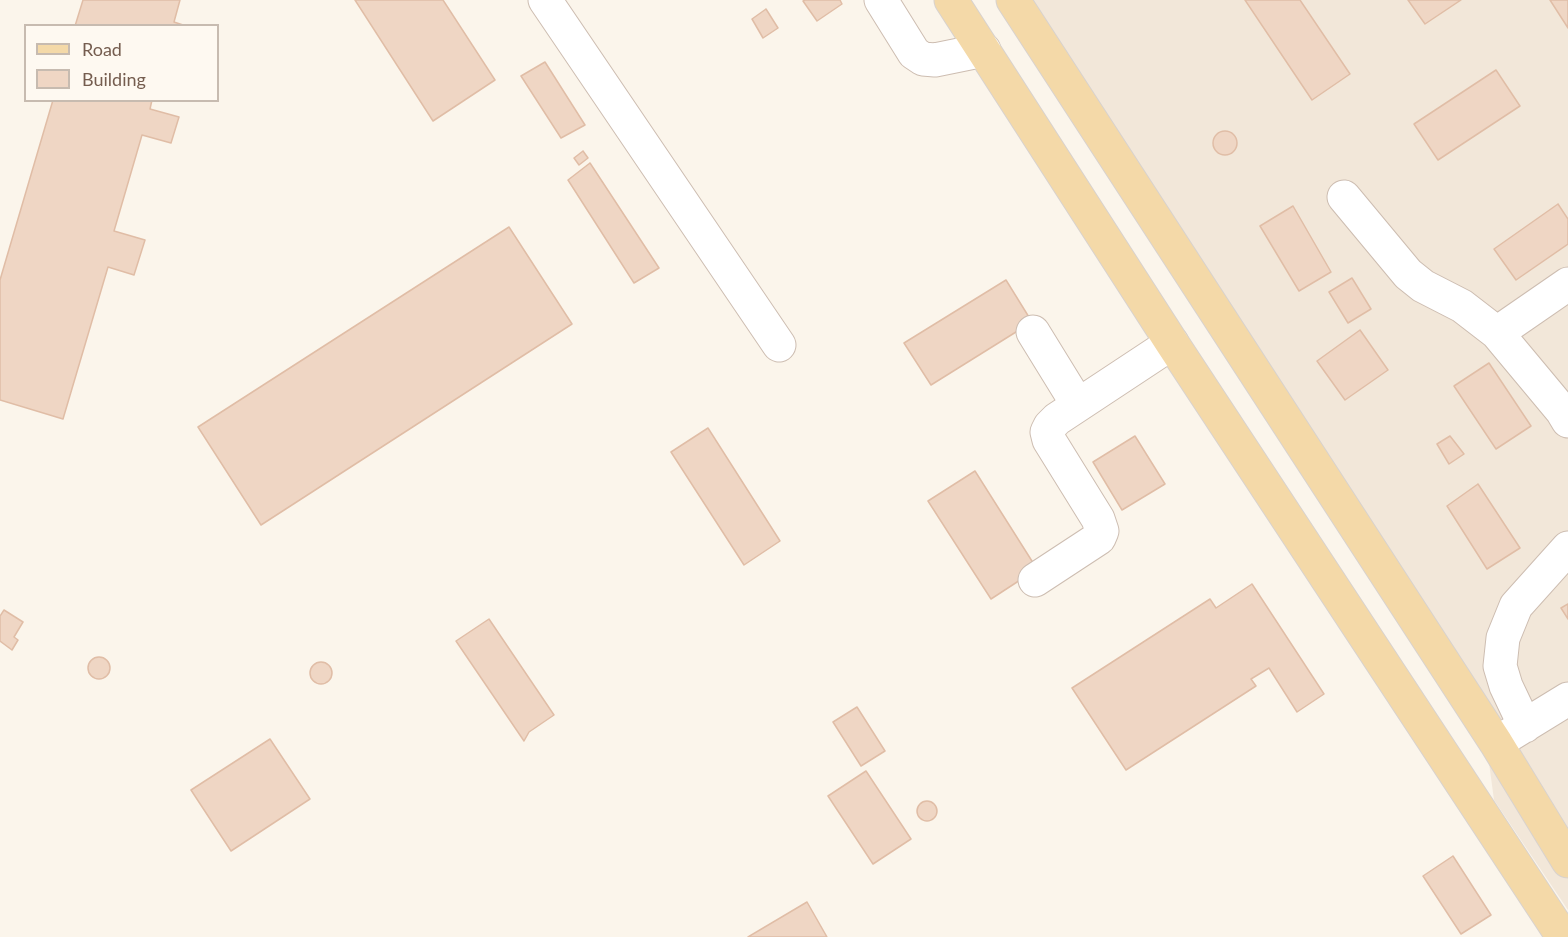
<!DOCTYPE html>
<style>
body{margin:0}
#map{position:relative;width:1568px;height:937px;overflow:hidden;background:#fbf5eb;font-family:Lato,sans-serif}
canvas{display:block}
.legend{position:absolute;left:24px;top:24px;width:195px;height:78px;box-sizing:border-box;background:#fef9f1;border:2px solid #c7bbb0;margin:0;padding:8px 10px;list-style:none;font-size:18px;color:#755d4f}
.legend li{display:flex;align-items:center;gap:12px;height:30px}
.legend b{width:30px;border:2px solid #c7bbb0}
</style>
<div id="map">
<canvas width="1568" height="937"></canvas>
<ul class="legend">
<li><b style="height:8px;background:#f4d9a8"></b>Road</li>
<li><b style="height:16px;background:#efd6c4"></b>Building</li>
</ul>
</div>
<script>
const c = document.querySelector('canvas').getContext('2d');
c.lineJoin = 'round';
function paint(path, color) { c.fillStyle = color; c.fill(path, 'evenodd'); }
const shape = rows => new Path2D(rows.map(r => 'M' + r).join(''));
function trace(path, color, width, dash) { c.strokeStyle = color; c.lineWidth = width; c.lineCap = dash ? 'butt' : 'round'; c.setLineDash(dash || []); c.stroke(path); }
const residential = shape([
 [1026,0,1568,0,1568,910,1494,800,1483,718]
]);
const building = shape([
 [83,0,180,0,174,22,186,26,75,26,83,0],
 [355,0,443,0,495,80,433,121,355,0],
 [805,0,840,0,842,4,817,21,803,1,805,0],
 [1245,0,1300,0,1350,74,1312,100,1245,0],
 [1408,0,1461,0,1425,24,1408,0],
 [1550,0,1568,0,1568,28,1550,0],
 [766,9,778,28,763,38,752,19,766,9],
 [545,62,585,125,561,138,521,76,545,62],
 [1496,70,1520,106,1438,160,1414,124,1496,70],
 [53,100,152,100,150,109,179,117,171,143,142,135,114,231,145,240,134,275,108,267,63,419,0,400,0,280,53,100],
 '1213 143a12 12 0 1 1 24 0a12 12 0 1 1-24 0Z',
 [583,151,588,158,579,165,574,158,583,151],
 [590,163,659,268,634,283,568,180,590,163],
 [1558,204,1568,219,1568,244,1516,280,1494,249,1558,204],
 [1293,206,1331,272,1299,291,1260,226,1293,206],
 [509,227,572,324,261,525,198,427,509,227],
 [1352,278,1371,309,1348,323,1329,292,1352,278],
 [1006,280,1032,322,931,385,904,343,1006,280],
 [1360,330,1388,370,1345,400,1317,361,1360,330],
 [1489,363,1531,426,1496,449,1454,386,1489,363],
 [708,428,780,541,744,565,671,452,708,428],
 [1135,436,1165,484,1122,510,1093,462,1135,436],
 [1450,436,1464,454,1449,464,1437,444,1450,436],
 [975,471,1037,569,991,599,928,501,975,471],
 [1478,484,1520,548,1487,569,1447,506,1478,484],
 [1252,584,1324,694,1297,712,1269,668,1251,679,1256,686,1126,770,1072,688,1210,599,1216,608,1252,584],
 [1568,604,1568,619,1561,608,1568,604],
 [4,610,23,622,14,637,18,640,12,650,0,641,0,616,4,610],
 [489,619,554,715,529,732,524,741,456,641,489,619],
 '88 668a11 11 0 1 1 22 0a11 11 0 1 1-22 0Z',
 '310 673a11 11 0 1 1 22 0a11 11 0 1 1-22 0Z',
 [857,707,885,751,861,766,833,722,857,707],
 [270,739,310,799,231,851,191,790,270,739],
 [866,771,911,839,873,864,828,796,866,771],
 '917 811a10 10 0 1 1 20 0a10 10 0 1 1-20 0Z',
 [1453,856,1491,915,1461,934,1423,876,1453,856],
 [807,902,827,937,748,937,807,902]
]);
const minor = shape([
 [545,0,779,345],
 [881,0,914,53,923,59,935,60,984,50],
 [1344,197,1408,274,1423,286,1462,306,1497,333,1562,411,1568,421],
 [1033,332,1078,405],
 [1497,333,1568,284],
 [1035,580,1099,538,1102,531,1098,519,1049,440,1047,432,1050,426,1057,419,1172,343],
 [1525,726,1506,686,1500,666,1503,638,1516,606,1568,548],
 [1506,737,1568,699]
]);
const major = shape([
 [951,0,1172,343,1563,937],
 [1013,0,1496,743,1568,861]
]);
paint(residential, '#f2e7d9');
paint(building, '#efd6c4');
trace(building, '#e0bda6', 1.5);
trace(minor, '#cdbdb1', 35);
trace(major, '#d8d2ce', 35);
trace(minor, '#fff', 33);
trace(major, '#f4d9a8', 33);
</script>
